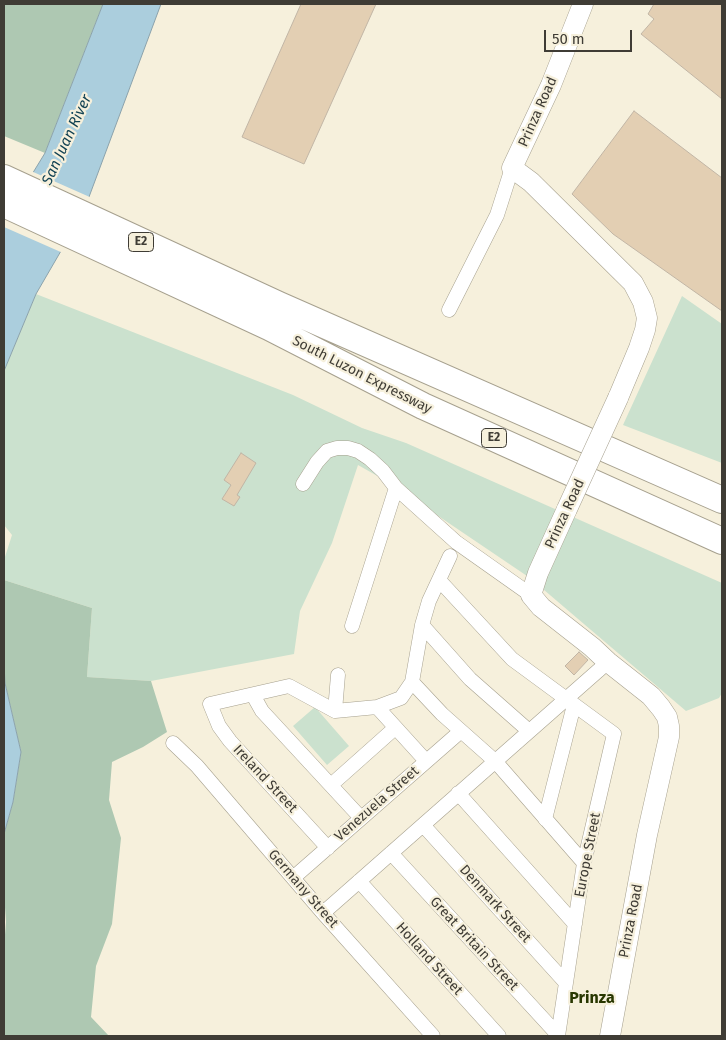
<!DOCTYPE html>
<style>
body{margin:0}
#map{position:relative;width:726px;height:1040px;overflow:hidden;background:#f6f0dc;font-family:"Fira Sans",sans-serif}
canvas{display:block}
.frame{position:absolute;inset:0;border:5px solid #3f3c35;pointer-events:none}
.scale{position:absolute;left:544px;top:30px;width:88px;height:22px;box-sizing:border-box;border:2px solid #3f3c35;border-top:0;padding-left:6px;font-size:15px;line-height:18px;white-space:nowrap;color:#3f3c35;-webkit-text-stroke:4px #f6f0dc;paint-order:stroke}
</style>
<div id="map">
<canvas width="726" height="1040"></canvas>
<div class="frame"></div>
<div class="scale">50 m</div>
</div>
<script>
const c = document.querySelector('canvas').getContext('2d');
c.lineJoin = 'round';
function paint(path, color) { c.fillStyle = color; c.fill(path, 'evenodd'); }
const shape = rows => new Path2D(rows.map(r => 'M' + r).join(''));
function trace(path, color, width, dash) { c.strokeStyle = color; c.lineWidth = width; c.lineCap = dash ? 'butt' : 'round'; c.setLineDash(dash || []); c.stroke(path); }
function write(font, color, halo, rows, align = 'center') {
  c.font = font + ' "Fira Sans",sans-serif'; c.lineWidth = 4.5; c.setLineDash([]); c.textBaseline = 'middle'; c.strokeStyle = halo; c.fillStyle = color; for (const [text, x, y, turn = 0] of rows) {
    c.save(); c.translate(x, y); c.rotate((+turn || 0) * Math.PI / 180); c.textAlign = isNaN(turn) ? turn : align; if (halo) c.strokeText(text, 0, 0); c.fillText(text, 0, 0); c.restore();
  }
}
const green = shape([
 [36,294,293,395,362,428,406,443,722,583,722,693,719,698,686,711,530,578,388,482,358,465,332,543,300,611,294,654,151,681,87,677,92,608,4,580,4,560,12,535,4,525,4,371],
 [682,296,722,324,722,463,623,425],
 [315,707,349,746,327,765,293,726]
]);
const forest = shape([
 [4,4,103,4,45,153,4,136],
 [4,580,92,608,87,677,151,681,167,732,143,747,112,762,109,800,121,838,112,924,96,966,91,1017,109,1036,4,1036,4,947,6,922,4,893,4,834,13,802,21,752,5,683,4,664]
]);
const water = shape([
 [103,4,161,4,83,213,36,294,4,371,4,214,23,189,45,153,103,4],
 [4,664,5,683,21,752,13,802,4,834,4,664]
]);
const pier = shape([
 [31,171,92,198,86,214,63,253,4,227,4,210,21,188]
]);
const building = shape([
 [301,4,376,4,304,164,242,137,301,4],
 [654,4,722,4,722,99,641,34,654,19,648,14,654,4],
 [634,111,722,178,722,311,613,234,572,194,634,111],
 [241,453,256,463,237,495,240,497,234,506,222,499,231,485,224,480,241,453],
 [579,652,588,660,574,675,565,666,579,652]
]);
const minor = shape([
 [449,310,497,215,512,168],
 [303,484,317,462,327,451,337,448,348,448,358,451,370,459,383,471,396,488,456,542,531,595],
 [439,580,512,659,614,734,584,863,558,1036],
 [422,625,470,679,529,731],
 [352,626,396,488],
 [412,682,442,714,495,761,584,863],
 [253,695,262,711,361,818],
 [377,707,426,761],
 [335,711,338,675],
 [173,743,197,766,323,913,433,1036],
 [331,785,395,728],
 [458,793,575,924],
 [545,819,574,705],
 [423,825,566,983],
 [328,848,230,741,219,726,210,704,289,686,335,711,377,707,401,698,412,682,422,625,429,601,450,556],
 [391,853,558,1035],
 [293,878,461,731],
 [359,881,499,1036],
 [323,913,608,662]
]);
const secondary = shape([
 [583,4,551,85,512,168,531,182,633,283,643,302,647,318,645,330,639,348,618,398],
 [567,509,538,573,531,595,541,607,592,647,608,662,651,696,661,708,667,717,669,726,669,737,647,835,610,1036]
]);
const motorway = shape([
 [4,178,279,305,722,500],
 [4,204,269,327,423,406,722,541]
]);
const secondaryBridge = shape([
 [567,509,618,398]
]);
const shields = [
 [141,242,25],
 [494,438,25]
];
const shieldNames = [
 ["E2",141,242],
 ["E2",494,438]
];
const streetNames = [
 ["Prinza Road",538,112,-66],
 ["South Luzon Expressway",362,375,27],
 ["Prinza Road",565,514,-65],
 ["Ireland Street",265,779,47],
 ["Venezuela Street",377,804,-41],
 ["Europe Street",588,855,-79],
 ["Germany Street",303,889,49],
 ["Denmark Street",495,904,48],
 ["Prinza Road",631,921,-79],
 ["Great Britain Street",474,944,47],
 ["Holland Street",429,959,48]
];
const waterNames = [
 ["San Juan River",67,140,-65]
];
const quarterNames = [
 ["Prinza",592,999]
];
paint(green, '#cbe1ce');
paint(forest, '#aec8b2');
paint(water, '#abcedd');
trace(water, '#8ba2ab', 1);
paint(pier, '#f6f0dc');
paint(building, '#e3cfb3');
trace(building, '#c1b5a5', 1);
trace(minor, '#a6a08e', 15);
trace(secondary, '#a6a08e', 21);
trace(motorway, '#a6a08e', 28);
trace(minor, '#fff', 14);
trace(secondary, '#fff', 20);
trace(motorway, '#fff', 26);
trace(secondaryBridge, '#a6a08e', 21, []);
trace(secondaryBridge, '#fff', 20);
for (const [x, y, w] of shields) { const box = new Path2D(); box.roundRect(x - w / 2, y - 9.5, w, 19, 4); c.fillStyle = '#f6f0dc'; c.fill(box); trace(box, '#3f3c35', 1); }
write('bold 12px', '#3f3c35', null, shieldNames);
write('14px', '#3f3c35', '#f6f0dc', streetNames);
write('italic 15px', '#114253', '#f6f0dc', waterNames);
write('bold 16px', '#283700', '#f6f0dc', quarterNames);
</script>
